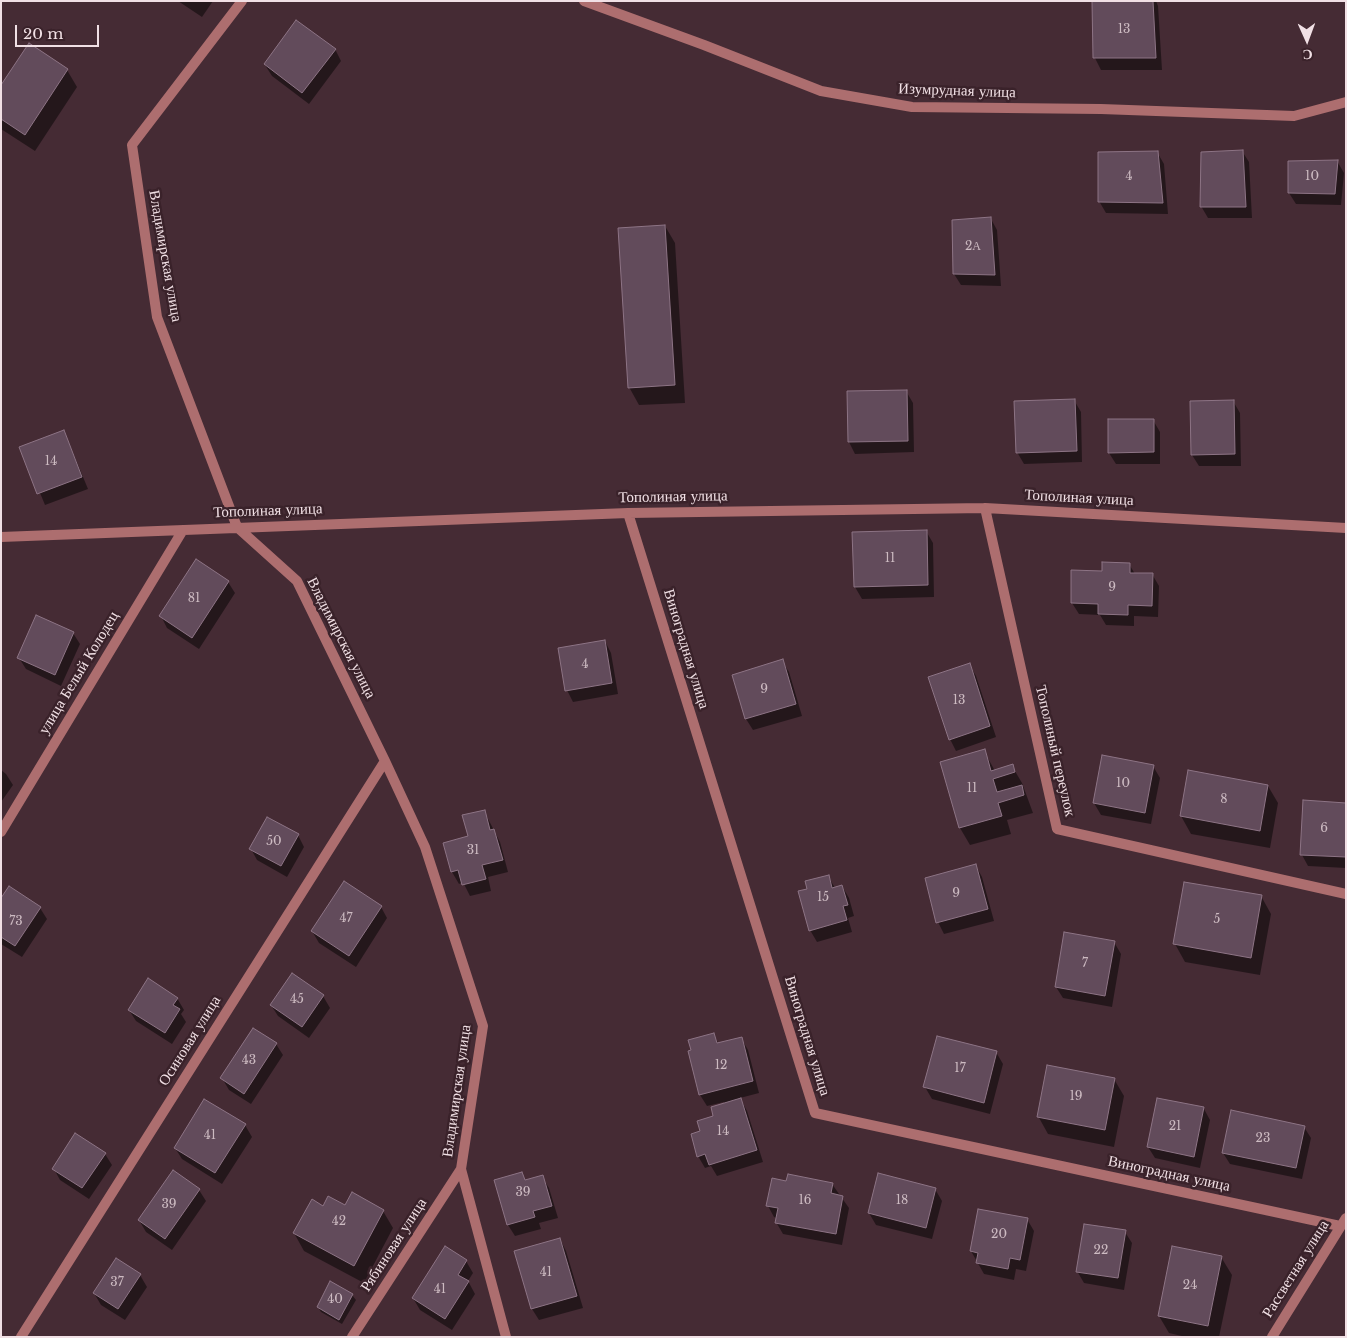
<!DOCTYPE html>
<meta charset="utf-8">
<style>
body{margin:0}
#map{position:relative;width:1347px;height:1338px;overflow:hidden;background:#452b34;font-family:"Libre Baskerville",serif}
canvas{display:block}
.frame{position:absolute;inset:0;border:2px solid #f1e0e5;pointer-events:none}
.north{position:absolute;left:1282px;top:15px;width:50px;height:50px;-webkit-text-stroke:4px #3a222a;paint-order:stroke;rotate:178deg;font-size:14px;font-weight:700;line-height:20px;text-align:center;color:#f1e0e5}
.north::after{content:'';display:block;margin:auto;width:18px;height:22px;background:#f1e0e5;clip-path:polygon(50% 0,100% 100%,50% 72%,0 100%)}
.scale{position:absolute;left:15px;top:25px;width:84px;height:22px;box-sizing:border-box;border:2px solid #f1e0e5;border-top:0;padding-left:6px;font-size:15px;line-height:18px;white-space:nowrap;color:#f1e0e5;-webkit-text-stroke:4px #3a222a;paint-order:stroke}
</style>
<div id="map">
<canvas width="1347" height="1338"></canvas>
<div class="frame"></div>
<div class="north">С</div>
<div class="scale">20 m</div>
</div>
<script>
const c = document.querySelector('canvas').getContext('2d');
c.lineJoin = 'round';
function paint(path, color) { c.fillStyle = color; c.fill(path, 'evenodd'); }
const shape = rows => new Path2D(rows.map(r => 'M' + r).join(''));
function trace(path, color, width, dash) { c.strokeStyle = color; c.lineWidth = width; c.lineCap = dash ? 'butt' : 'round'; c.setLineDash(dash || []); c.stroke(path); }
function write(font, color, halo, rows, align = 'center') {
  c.font = font + ' "Libre Baskerville",serif'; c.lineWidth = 5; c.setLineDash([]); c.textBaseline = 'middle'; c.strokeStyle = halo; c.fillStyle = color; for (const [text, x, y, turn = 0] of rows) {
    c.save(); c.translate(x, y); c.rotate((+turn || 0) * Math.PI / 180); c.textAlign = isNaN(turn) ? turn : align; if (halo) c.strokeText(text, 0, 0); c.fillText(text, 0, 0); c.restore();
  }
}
const shadow = shape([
 [178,1,213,1,202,17],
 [1093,1,1156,1,1158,6,1162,70,1101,70,1095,58],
 [335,49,341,61,309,104,272,76,265,65],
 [67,70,77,87,35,151,1,129,1,88],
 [1242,151,1249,162,1252,218,1208,218,1201,206],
 [1157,152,1164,164,1168,214,1106,213,1099,201],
 [1337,161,1344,173,1341,205,1296,204,1289,193],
 [991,219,997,230,1001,286,961,285,954,274],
 [665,226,675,243,685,403,639,405,629,387],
 [906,391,913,403,914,452,855,454,849,442],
 [1074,400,1081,412,1082,462,1024,464,1017,452],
 [1233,401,1240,413,1241,466,1199,466,1192,455],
 [1153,420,1160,432,1160,464,1116,464,1109,453],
 [64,431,88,489,45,505,21,447],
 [926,531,933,543,934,597,862,599,855,587,853,533],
 [1129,564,1135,574,1152,574,1159,586,1158,617,1134,616,1134,626,1106,625,1100,615,1079,614,1072,603,1103,572],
 [228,582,235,593,199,649,167,628,161,616],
 [73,633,80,644,61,686,26,669,19,658],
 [605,641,611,653,618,694,573,702,567,690],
 [782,661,789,672,802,716,753,730,746,719,734,676],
 [969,664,976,676,996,737,956,751,950,739],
 [984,751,995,771,1012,766,1022,783,1033,813,1007,820,1011,834,970,845,960,828,942,763],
 [1153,766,1160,778,1151,824,1101,815,1094,803],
 [1,770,6,774,13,785,1,802],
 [1268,786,1278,803,1270,848,1191,834,1181,816],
 [1346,804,1346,868,1308,866,1302,855],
 [484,811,500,842,508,872,488,877,491,891,470,896,463,882,459,884,452,872,445,843,469,837],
 [298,835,304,847,287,877,257,860,251,849],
 [976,866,982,877,994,921,944,934,938,922],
 [828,876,835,888,842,886,849,898,854,916,848,918,852,932,817,942,810,930,809,890],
 [1261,896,1271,914,1260,975,1185,962,1175,944],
 [1,900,40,908,47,919,22,957,1,944],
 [381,907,387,918,356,967,319,943,312,931],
 [1114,942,1121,954,1112,1007,1063,998,1056,987],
 [323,996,330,1008,309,1038,278,1016,271,1005],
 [177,998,184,1010,181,1014,186,1022,172,1044,136,1021,129,1010],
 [713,1034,719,1044,741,1038,748,1050,759,1093,740,1098,747,1111,763,1162,717,1176,711,1166,705,1168,698,1156,701,1132,724,1104,724,1102,707,1106,700,1095,689,1052],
 [276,1044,283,1055,251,1104,229,1090,222,1078],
 [996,1052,1003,1064,990,1114,932,1099,925,1087],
 [1114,1079,1124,1096,1114,1147,1048,1134,1038,1116],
 [1204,1109,1210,1120,1200,1168,1155,1158,1148,1147],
 [245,1125,252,1137,222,1184,182,1159,175,1148],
 [1304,1127,1311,1138,1302,1179,1230,1164,1223,1153],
 [105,1154,112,1165,89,1199,60,1180,54,1169],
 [522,1174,526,1181,542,1177,549,1188,558,1218,539,1223,541,1229,515,1236,508,1225],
 [787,1182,832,1184,849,1208,842,1245,783,1234,776,1222,777,1218,774,1217,768,1206],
 [935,1189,942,1201,932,1239,876,1225,869,1213],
 [199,1190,206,1201,172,1250,146,1232,139,1220],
 [324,1207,383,1211,393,1228,364,1283,304,1251,294,1233],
 [1027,1219,1034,1231,1026,1271,1016,1269,1014,1280,984,1274,971,1251],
 [1125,1232,1132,1243,1124,1290,1084,1283,1077,1271],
 [560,1239,566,1251,583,1308,539,1320,532,1309,516,1252],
 [445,1248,466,1261,473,1273,468,1281,475,1294,452,1330,420,1310,413,1298],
 [1221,1257,1232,1275,1219,1337,1186,1337,1169,1333,1159,1316],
 [140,1275,147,1287,125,1320,101,1305,94,1293],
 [352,1295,356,1300,342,1324,321,1312,318,1307]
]);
const building = shape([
 [1092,1,1153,1,1156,58,1093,58,1092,1],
 [296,20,336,49,302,93,264,64,296,20],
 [29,43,68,69,25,135,1,119,1,85,29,43],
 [1243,150,1246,207,1200,207,1201,152,1243,150],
 [1158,151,1163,203,1098,202,1098,152,1158,151],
 [1338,160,1335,194,1288,193,1288,161,1338,160],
 [991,217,995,275,953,274,952,220,991,217],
 [665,225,675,385,628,388,618,228,665,225],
 [907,390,908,441,848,442,847,391,907,390],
 [1075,399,1077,451,1016,453,1014,401,1075,399],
 [1234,400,1235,454,1191,455,1190,401,1234,400],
 [1108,419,1154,419,1154,452,1108,453,1108,419],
 [64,430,82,477,37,494,19,447,64,430],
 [927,530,928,585,854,587,852,532,927,530],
 [196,559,229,581,192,638,159,616,196,559],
 [1102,562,1130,563,1130,573,1153,573,1152,606,1128,605,1128,615,1098,614,1098,604,1071,603,1071,570,1102,571,1102,562],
 [36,615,74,632,55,675,17,658,36,615],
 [605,640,612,683,565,691,558,648,605,640],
 [783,659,796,704,745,719,732,675,783,659],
 [970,663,990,726,949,740,928,677,970,663],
 [985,749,991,771,1013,764,1015,772,993,779,997,792,1022,785,1024,795,998,803,1002,816,959,828,940,762,985,749],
 [1102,755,1154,765,1145,813,1093,803,1102,755],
 [1188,770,1268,785,1260,831,1180,816,1188,770],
 [1303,800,1346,803,1346,857,1300,855,1303,800],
 [485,810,490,830,494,829,503,860,482,865,486,879,462,885,458,870,451,872,443,843,468,836,462,815,485,810],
 [267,817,299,834,281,866,249,849,267,817],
 [976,864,988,909,936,923,925,878,976,864],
 [829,875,832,888,842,885,848,905,843,906,847,920,809,931,798,891,807,889,805,881,829,875],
 [344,881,382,906,349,956,311,931,344,881],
 [1184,882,1262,895,1251,958,1173,944,1184,882],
 [9,886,41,907,15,946,1,937,1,898,9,886],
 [1064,932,1115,941,1105,996,1055,987,1064,932],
 [292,973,324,995,302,1027,270,1005,292,973],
 [148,978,178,998,173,1005,180,1009,165,1033,128,1010,148,978],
 [253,1028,277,1043,244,1094,220,1078,253,1028],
 [714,1033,717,1043,742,1037,753,1081,699,1095,688,1051,691,1050,688,1040,714,1033],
 [937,1036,997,1051,984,1103,923,1087,937,1036],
 [1047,1065,1115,1078,1105,1130,1037,1117,1047,1065],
 [741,1098,757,1150,709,1165,705,1154,697,1157,691,1134,700,1131,697,1121,713,1116,711,1107,741,1098],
 [1157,1098,1204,1107,1194,1157,1147,1147,1157,1098],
 [204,1099,246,1124,215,1173,174,1148,204,1099],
 [1231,1110,1305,1126,1296,1168,1222,1153,1231,1110],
 [75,1133,106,1153,82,1188,52,1169,75,1133],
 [173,1170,200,1189,165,1239,138,1220,173,1170],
 [522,1172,525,1180,543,1175,552,1206,533,1211,535,1217,507,1225,494,1180,522,1172],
 [878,1173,936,1188,926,1228,868,1213,878,1173],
 [788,1174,833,1183,831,1193,843,1196,836,1234,775,1223,778,1208,766,1206,772,1178,786,1181,788,1174],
 [352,1192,384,1210,354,1266,293,1233,312,1199,323,1206,328,1196,345,1205,352,1192],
 [978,1209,1028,1218,1020,1260,1010,1258,1008,1269,976,1263,978,1253,970,1251,978,1209],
 [1084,1224,1126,1230,1118,1278,1076,1272,1084,1224],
 [560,1238,577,1296,531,1309,514,1251,560,1238],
 [445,1246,467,1260,458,1275,469,1281,445,1319,412,1298,445,1246],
 [1172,1246,1222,1256,1208,1326,1158,1316,1172,1246],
 [116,1258,141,1274,118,1309,93,1293,116,1258],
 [330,1281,353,1294,339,1320,317,1307,330,1281]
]);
const street = shape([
 [242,1,132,145,157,317,237,527,297,581,385,761,425,847,483,1026,461,1169,506,1337],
 [584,1,704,45,821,91,912,107,1101,109,1294,116,1346,102],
 [985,508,1057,829,1346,894],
 [628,513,815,1113,1340,1226],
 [1,537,628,513,985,508,1346,528],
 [1,832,183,530],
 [21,1337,385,761],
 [352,1337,461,1169],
 [1272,1337,1346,1218]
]);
const numberNames = [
 ["13",1124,30],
 ["4",1129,177],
 ["10",1312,177],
 ["2А",973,247],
 ["14",51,462],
 ["11",890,559],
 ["9",1112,588],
 ["81",194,599],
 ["4",585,665],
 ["9",764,690],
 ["13",959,701],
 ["10",1123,784],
 ["11",972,789],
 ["8",1224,800],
 ["6",1324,829],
 ["50",274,842],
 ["31",473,851],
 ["9",956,894],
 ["15",823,898],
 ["47",346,919],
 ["5",1217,920],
 ["73",16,922],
 ["7",1085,964],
 ["45",297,1000],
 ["43",249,1061],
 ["12",721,1066],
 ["17",960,1069],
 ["19",1076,1097],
 ["21",1175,1127],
 ["14",723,1132],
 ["41",210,1136],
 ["23",1263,1139],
 ["39",523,1193],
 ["16",805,1201],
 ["18",902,1201],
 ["39",169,1205],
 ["42",339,1222],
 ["20",999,1235],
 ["22",1101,1251],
 ["41",546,1273],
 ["37",117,1283],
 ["24",1190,1286],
 ["41",440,1290],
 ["40",335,1300]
];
const streetNames = [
 ["Изумрудная улица",957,91,2],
 ["Владимирская улица",165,256,80],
 ["Тополиная улица",673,497,-1],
 ["Тополиная улица",1079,498,3],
 ["Тополиная улица",268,511,-2],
 ["Владимирская улица",341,638,63],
 ["Виноградная улица",686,649,73],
 ["улица Белый Колодец",79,673,-59],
 ["Тополиный переулок",1055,751,77],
 ["Виноградная улица",807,1036,73],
 ["Осиновая улица",190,1041,-58],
 ["Владимирская улица",457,1091,-82],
 ["Виноградная улица",1169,1174,12],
 ["Рябиновая улица",394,1245,-57],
 ["Рассветная улица",1296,1269,-58]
];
paint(shadow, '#0007');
paint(building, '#624b5b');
trace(building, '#8d7485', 1);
trace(street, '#ad6e6f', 10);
write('12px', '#cdbbc2', null, numberNames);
write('15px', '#f1e0e5', '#3a222a', streetNames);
</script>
